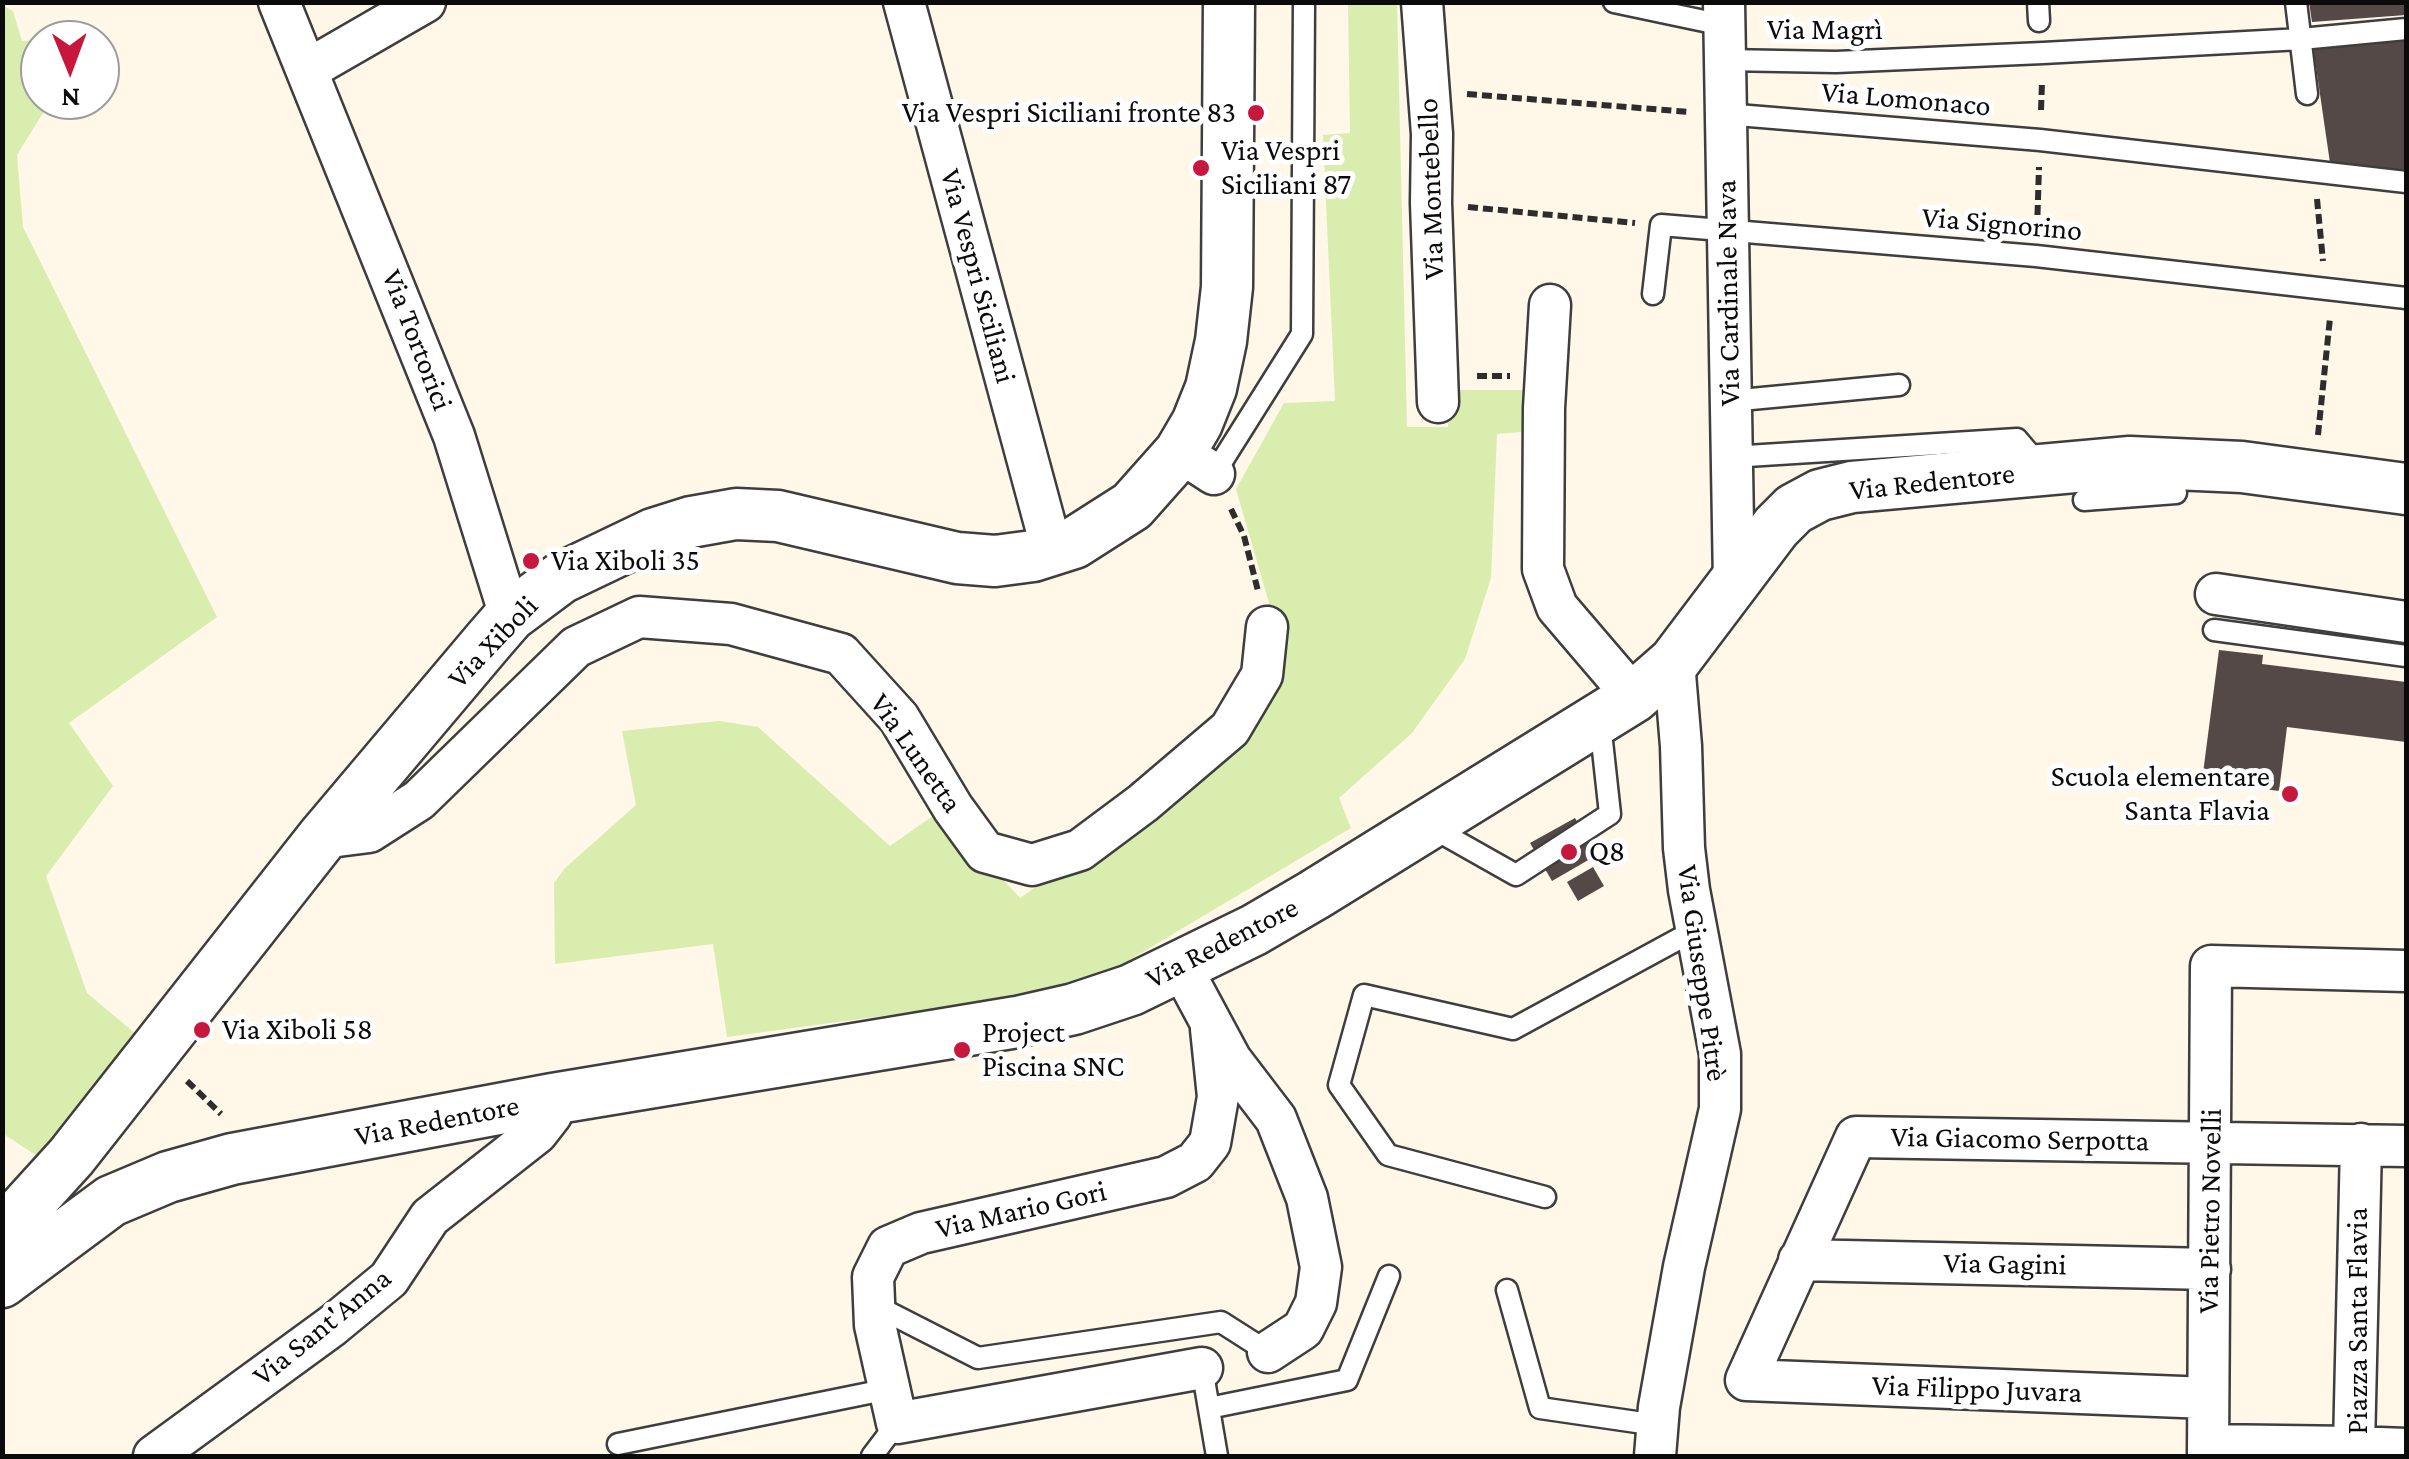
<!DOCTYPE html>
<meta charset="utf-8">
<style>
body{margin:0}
#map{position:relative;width:2409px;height:1459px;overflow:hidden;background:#fff7e8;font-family:"Crimson Pro",serif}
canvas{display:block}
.frame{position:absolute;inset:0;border:5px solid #0b0b0b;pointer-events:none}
.north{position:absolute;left:20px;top:20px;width:100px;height:100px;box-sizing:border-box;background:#fff;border:2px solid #9d9d9d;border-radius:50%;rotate:179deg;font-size:28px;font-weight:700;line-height:40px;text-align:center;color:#0b0b0b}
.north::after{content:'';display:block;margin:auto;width:35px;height:45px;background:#c7173c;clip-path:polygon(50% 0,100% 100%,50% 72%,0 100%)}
</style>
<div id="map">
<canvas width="2409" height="1459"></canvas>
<div class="frame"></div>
<div class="north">N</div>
</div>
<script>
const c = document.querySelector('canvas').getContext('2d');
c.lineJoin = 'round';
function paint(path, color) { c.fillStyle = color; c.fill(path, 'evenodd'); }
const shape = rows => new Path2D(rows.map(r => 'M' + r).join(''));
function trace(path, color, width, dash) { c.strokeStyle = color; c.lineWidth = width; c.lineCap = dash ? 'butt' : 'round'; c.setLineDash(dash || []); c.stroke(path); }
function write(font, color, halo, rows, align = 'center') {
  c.font = font + ' "Crimson Pro",serif'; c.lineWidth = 10; c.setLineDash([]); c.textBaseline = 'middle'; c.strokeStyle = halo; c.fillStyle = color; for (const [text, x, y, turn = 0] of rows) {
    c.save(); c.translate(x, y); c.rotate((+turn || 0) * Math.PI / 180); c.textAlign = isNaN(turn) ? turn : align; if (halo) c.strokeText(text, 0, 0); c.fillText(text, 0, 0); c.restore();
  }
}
const green = shape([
 [1348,3,1397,3,1407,427,1448,427,1449,390,1534,390,1533,431,1497,434,1491,578,1465,659,1412,733,1339,798,1351,828,1121,965,1044,994,727,1037,713,944,555,964,554,883,565,868,636,805,622,731,719,721,758,727,890,846,940,811,1020,898,1226,753,1274,649,1269,603,1236,489,1284,403,1335,401,1323,135,1350,133],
 [2,5,13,11,22,41,69,38,40,40,40,100,51,100,17,155,23,227,217,617,69,723,113,786,46,876,87,993,155,1050,60,1171,2,1133]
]);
const building = shape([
 [2309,2,2406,2,2406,15,2312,22],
 [2406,37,2406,171,2330,163,2313,46],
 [2219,650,2263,655,2262,664,2406,682,2406,742,2287,727,2279,791,2202,781],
 [1575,818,1597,855,1552,881,1530,843],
 [1593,867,1604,886,1578,901,1567,882]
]);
const path = shape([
 [1467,94,1689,112],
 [2041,110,2042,82],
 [2317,199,2323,261],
 [1468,207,1635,223],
 [2037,230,2039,167],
 [1477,376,1510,376],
 [2318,435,2330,318],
 [1231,509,1244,536,1258,591],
 [187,1081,221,1114]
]);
const service = shape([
 [1614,2,1723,25],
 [2038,2,2039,21],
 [2296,2,2307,94],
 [1724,60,1836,62,2043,53,2301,39,2406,29],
 [1725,114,2040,140,2406,182],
 [1653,294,1661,225,2036,256,2406,298],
 [1730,401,1899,385],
 [1731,457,2017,439,2039,465],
 [1214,474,1302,334,1304,2],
 [2084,500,2176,493],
 [2214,630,2406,656],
 [1431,827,1516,875,1610,814,1600,723],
 [1545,1197,1388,1155,1339,1085,1364,995,1513,1029,1697,929],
 [1507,1290,1540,1408,1657,1425],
 [874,1305,978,1358,1221,1322,1268,1352],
 [1202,1368,1217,1456],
 [1209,1408,1347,1380,1389,1276],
 [618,1444,889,1389],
 [872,1456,897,1423]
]);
const minor = shape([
 [279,2,454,436,510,616],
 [904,2,1052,550],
 [1422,2,1432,134,1431,203,1438,402],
 [1724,2,1734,583],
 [307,70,425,2],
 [1550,305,1544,408,1543,569,1557,607,1634,697],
 [1180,452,1214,474],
 [2216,594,2406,622],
 [322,838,369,832,419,800,576,647,639,617,731,624,841,654,899,718,953,808,985,852,1032,865,1080,850,1143,803,1230,729,1262,675,1267,627],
 [1181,967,1231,1060,1276,1119,1307,1198,1321,1267,1316,1303,1303,1329,1268,1352],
 [2361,1144,2354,1447,2406,1449],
 [1799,1260,2210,1269],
 [1202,1368,897,1423,875,1325,873,1277,888,1247,921,1233,1166,1177,1195,1162,1210,1143,1218,1097,1211,1029],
 [2208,1398,1746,1380,1856,1137,2406,1146],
 [2208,1445,2354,1447],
 [154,1456,332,1326,389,1279,430,1217,537,1133,551,1115,552,1099],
 [1655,1456,1659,1407,1684,1267,1720,1109,1720,1054,1689,890,1684,848,1681,746,1674,662],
 [2208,1456,2211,966,2406,971]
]);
const tertiary = shape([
 [2,1233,71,1157,322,838,490,639,510,616,561,578,653,534,691,522,736,514,778,516,957,558,995,561,1033,556,1074,543,1132,506,1180,452,1197,423,1211,388,1221,341,1227,287,1229,2],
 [2,1282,111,1201,168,1177,232,1159,552,1099,1017,1022,1074,1009,1131,990,1254,930,1314,895,1634,697,1674,662,1776,527,1794,509,1820,495,1852,487,2130,462,2242,467,2406,489]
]);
const markers = [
 [1256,113,10,"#c7173c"],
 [1201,168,10,"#c7173c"],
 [531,561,10,"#c7173c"],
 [2290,794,10,"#c7173c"],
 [1569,852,10,"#c7173c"],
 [202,1030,10,"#c7173c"],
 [962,1050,10,"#c7173c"]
];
const streetNames = [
 ["Via Magrì",1825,30],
 ["Via Lomonaco",1906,99,5],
 ["Via Montebello",1431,189,-92],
 ["Via Signorino",2002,224,5],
 ["Via Vespri Siciliani",978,276,75],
 ["Via Cardinale Nava",1728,293,-91],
 ["Via Tortorici",417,340,69],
 ["Via Redentore",1932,482,-6],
 ["Via Xiboli",493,642,-46],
 ["Via Lunetta",916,753,55],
 ["Via Redentore",1222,943,-27],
 ["Via Giuseppe Pitrè",1702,973,82],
 ["Via Redentore",437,1121,-11],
 ["Via Giacomo Serpotta",2020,1139,1],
 ["Via Mario Gori",1021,1210,-13],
 ["Via Pietro Novelli",2210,1211,-89],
 ["Via Gagini",2005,1264,1],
 ["Piazza Santa Flavia",2358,1321,-90],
 ["Via Sant'Anna",322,1327,-39],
 ["Via Filippo Juvara",1977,1389,2]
];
const poiNames = [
 ["Via Vespri Siciliani fronte 83",1236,113,"right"],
 ["Via Vespri",1221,151],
 ["Siciliani 87",1221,185],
 ["Via Xiboli 35",551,561],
 ["Scuola elementare",2270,777,"right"],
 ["Santa Flavia",2270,811,"right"],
 ["Q8",1589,852],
 ["Via Xiboli 58",222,1030],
 ["Project",982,1033],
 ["Piscina SNC",982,1067]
];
paint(green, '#d9edaf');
paint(building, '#544946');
trace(service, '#3e3e3e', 25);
trace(minor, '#3e3e3e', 45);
trace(tertiary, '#3e3e3e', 55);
trace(path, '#2d2d2d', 6, [10, 5]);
trace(service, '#fff', 20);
trace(minor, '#fff', 40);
trace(tertiary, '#fff', 50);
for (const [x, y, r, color] of markers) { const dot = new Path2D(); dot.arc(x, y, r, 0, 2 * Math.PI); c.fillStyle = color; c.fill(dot); trace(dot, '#fff', 4); }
write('30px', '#0b0b0b', '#fff', streetNames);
write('30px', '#0b0b0b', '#fff', poiNames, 'left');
</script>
